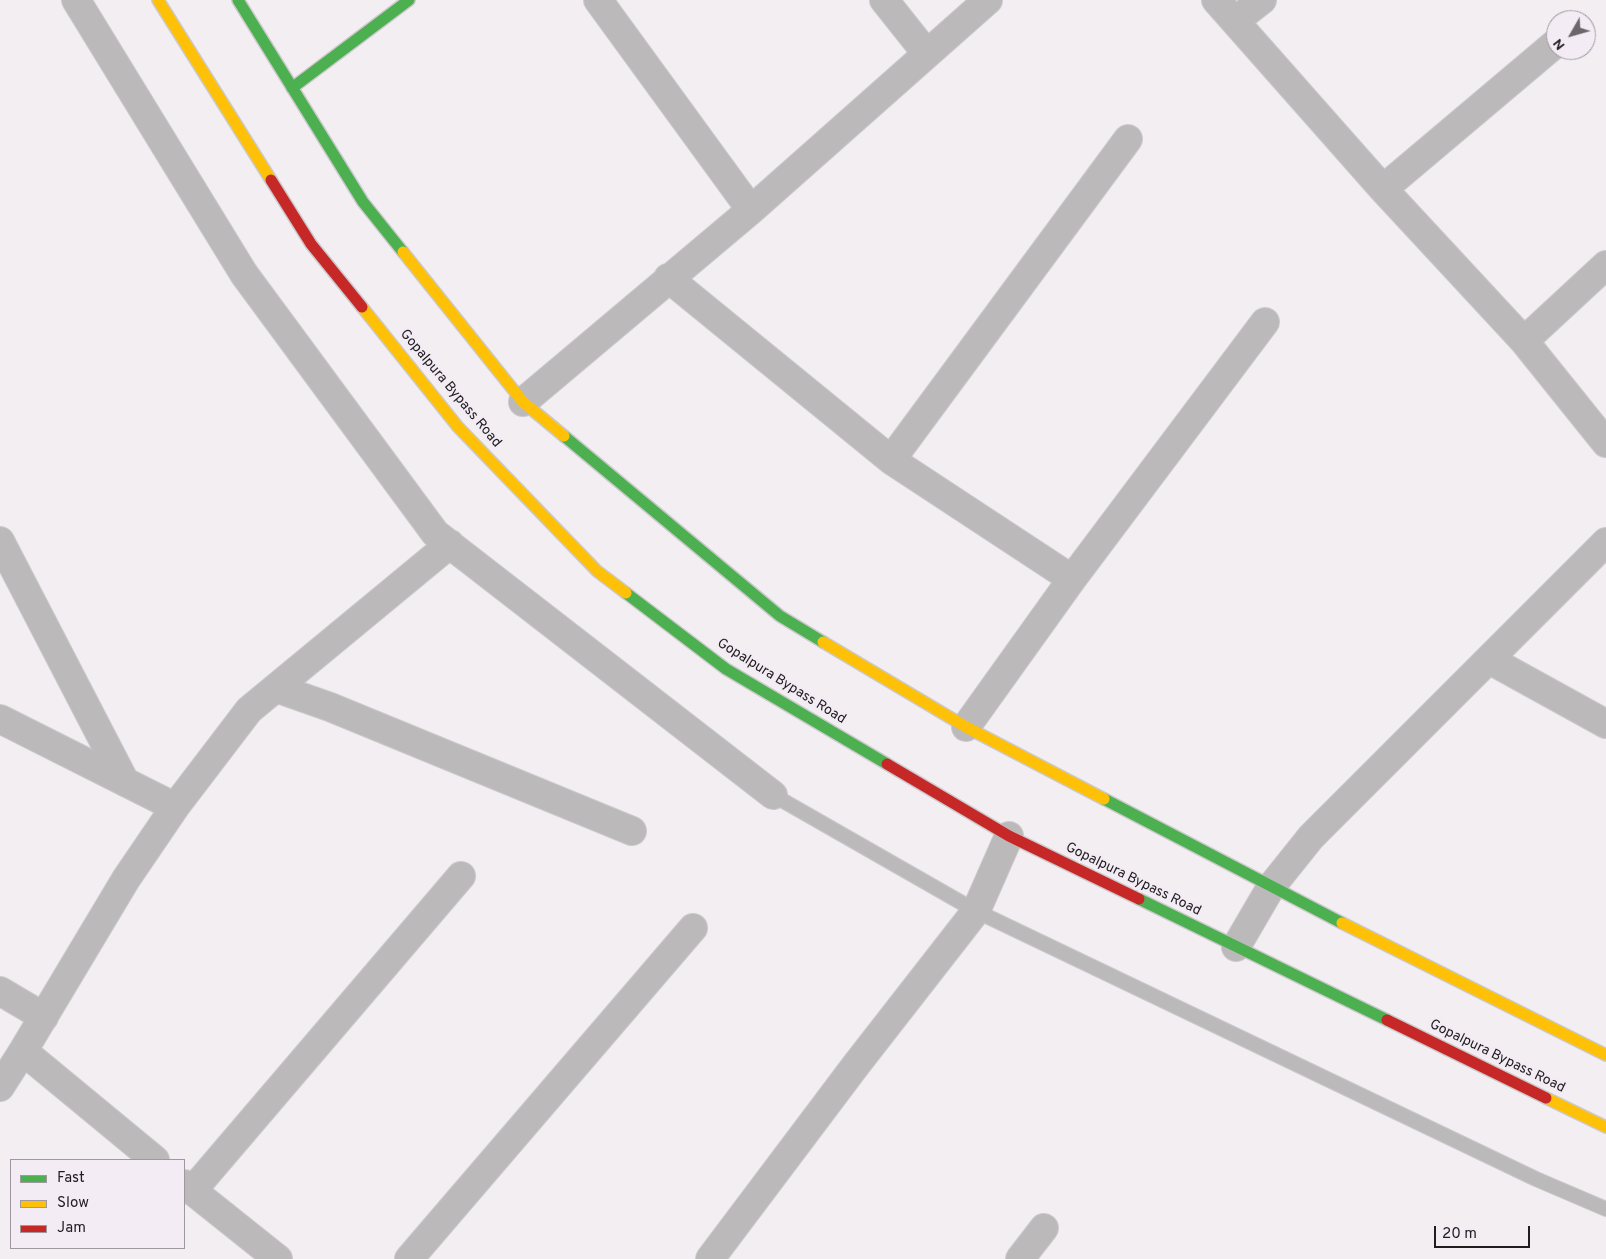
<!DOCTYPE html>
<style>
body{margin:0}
#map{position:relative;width:1606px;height:1259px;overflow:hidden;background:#f2eef2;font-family:Overpass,sans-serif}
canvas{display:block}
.legend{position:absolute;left:10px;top:1159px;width:175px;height:90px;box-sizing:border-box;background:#f3ecf4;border:1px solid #9f999f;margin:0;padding:6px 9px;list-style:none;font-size:15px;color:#201d20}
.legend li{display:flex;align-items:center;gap:10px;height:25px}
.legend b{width:25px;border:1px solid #9f999f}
.north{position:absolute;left:1546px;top:10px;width:50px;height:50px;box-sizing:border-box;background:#f3ecf4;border:1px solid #9f999f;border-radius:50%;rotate:232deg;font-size:14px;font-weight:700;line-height:20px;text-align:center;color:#201d20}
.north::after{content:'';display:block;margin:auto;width:18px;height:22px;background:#6a666a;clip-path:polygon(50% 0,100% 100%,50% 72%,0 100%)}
.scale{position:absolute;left:1434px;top:1226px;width:96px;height:22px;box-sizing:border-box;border:2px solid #201d20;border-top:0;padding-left:6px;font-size:15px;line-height:18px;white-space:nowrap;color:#201d20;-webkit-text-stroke:4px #f3ecf4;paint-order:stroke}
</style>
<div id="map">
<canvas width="1606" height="1259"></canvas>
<ul class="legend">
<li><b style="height:6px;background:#4caf50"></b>Fast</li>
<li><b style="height:6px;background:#ffc107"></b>Slow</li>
<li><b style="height:6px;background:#c62828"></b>Jam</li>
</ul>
<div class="north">N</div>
<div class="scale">20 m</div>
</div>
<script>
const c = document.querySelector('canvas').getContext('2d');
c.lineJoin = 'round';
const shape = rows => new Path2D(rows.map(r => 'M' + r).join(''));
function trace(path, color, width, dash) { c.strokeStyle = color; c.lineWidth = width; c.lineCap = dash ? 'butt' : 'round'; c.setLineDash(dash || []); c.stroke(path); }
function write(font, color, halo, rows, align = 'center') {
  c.font = font + ' Overpass,sans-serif'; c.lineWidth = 5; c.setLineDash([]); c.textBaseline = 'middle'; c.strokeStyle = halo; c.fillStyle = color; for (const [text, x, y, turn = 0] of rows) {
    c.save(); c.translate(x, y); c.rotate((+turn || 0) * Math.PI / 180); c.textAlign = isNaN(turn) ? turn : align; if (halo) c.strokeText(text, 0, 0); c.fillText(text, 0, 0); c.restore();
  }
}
const lane = shape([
 [773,795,976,911,1536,1179,1606,1209]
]);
const street = shape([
 [76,0,244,274,435,533,773,795],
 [598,0,751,210],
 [884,0,927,54],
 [1216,0,1383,189,1524,341,1606,443],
 [1235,21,1262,0],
 [1383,189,1556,43],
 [668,278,891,460,1072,579],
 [1524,341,1606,265],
 [523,402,751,210,988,0],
 [891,460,1128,139],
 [0,541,125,782],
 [1490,660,1606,724],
 [276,688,330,707,632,831],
 [0,719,175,807],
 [966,727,1072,579,1265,322],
 [1236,947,1271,887,1311,837,1606,542],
 [0,991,44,1017],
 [23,1051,126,879,175,807,249,710,450,544],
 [0,1087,23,1051,155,1160],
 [184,1184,278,1259],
 [192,1191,461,876],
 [409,1259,693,928],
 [710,1259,856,1065,976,911,1009,836],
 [1020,1259,1044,1228]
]);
const fast = shape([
 [238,0,363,202,403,252],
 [292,88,409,0],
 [564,436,780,616,823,642],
 [626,593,726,669,887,764],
 [1104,799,1342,923],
 [1139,899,1387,1020]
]);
const slow = shape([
 [158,0,271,180],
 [403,252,523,402,564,436],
 [362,307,458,427,597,571,626,593],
 [823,642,966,727,1104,799],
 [1342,923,1606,1055],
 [1546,1098,1606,1127]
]);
const jam = shape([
 [271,180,311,244,362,307],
 [887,764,1009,836,1139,899],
 [1387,1020,1546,1098]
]);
const streetNames = [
 ["Gopalpura Bypass Road",450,389,50],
 ["Gopalpura Bypass Road",781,682,32],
 ["Gopalpura Bypass Road",1133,880,26],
 ["Gopalpura Bypass Road",1497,1057,26]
];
trace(lane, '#cbc9cb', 16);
trace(street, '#cbc9cb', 30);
trace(fast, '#cbc9cb', 14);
trace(slow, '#cbc9cb', 14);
trace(jam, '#cbc9cb', 14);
trace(lane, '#bcb9ba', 14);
trace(street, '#bcb9ba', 28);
trace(fast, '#4caf50', 11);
trace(slow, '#ffc107', 11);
trace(jam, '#c62828', 11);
write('14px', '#201d20', '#f3ecf4', streetNames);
</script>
